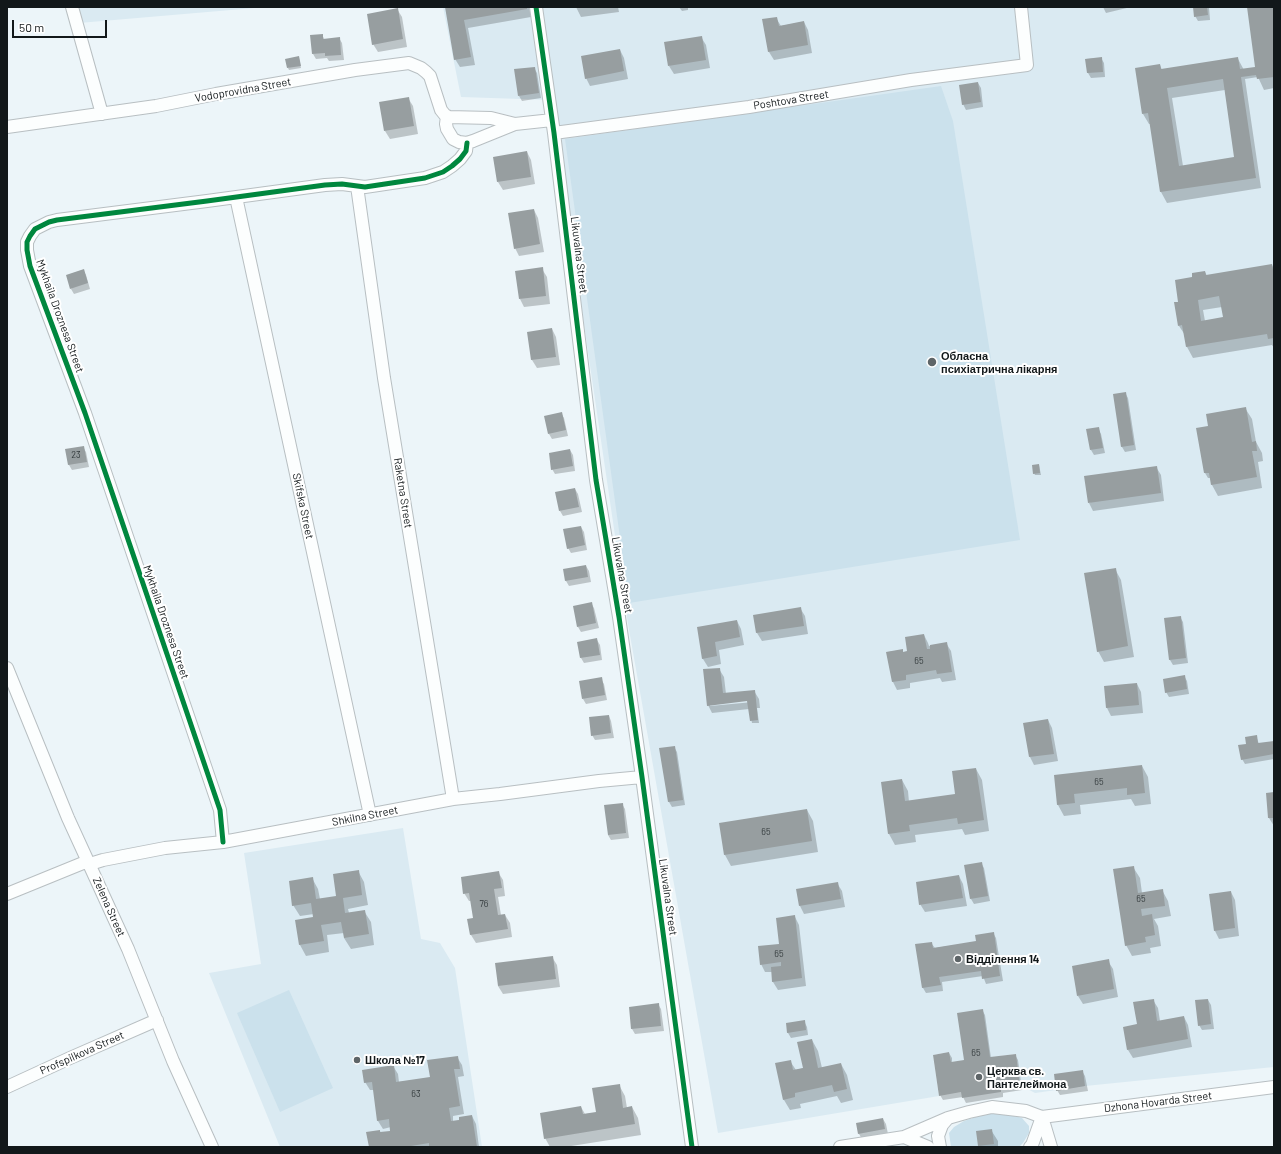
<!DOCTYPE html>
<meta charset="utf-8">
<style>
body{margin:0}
#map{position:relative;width:1281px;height:1154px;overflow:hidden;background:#ecf5f9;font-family:Barlow,sans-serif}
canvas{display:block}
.frame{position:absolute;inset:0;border:8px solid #12181a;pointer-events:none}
.scale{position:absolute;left:12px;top:20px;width:95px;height:18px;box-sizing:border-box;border:2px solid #12181a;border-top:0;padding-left:5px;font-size:12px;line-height:14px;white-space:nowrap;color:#12181a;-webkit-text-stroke:3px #fff;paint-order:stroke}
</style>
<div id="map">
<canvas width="1281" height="1154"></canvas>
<div class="frame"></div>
<div class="scale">50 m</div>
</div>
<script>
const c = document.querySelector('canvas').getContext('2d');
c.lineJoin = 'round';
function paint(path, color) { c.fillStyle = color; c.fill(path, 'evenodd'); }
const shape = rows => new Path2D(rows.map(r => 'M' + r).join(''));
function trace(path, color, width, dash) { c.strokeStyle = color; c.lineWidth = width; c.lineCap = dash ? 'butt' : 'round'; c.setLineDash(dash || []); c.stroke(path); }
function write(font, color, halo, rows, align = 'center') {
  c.font = font + ' Barlow,sans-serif'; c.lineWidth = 4; c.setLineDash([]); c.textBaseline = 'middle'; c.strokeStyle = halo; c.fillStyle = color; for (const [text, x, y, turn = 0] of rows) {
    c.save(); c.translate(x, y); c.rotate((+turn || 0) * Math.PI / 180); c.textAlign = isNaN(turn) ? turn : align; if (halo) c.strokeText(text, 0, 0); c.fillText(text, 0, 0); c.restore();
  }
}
const built = shape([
 [76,7,266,7,79,23],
 [443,7,1274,7,1274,1067,1085,1086,1035,1093,1020,1085,1016,1054,951,1062,949,1052,933,1055,939,1096,718,1133,628,624,551,100,461,97],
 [403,828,421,939,440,943,455,968,482,1147,280,1147,209,973,261,964,244,853]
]);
const green = shape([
 [941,86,953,121,1020,540,629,603,565,139],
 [289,990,333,1088,280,1112,237,1013],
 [988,1113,1011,1115,1022,1118,1029,1126,1029,1133,1023,1143,1019,1147,951,1147,949,1133,954,1127,964,1121]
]);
const shadow = shape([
 [446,7,529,7,531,17,468,28,475,65,460,67,455,59],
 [576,7,618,7,619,12,581,17],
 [679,7,688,7,688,10,682,11],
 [1103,7,1131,7,1106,13],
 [1194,7,1209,7,1210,20,1198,21,1195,16],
 [1248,7,1274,7,1274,88,1264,90,1258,77,1245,79,1261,188,1167,203,1161,192,1151,124,1149,124,1143,114,1160,65,1162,70,1238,59,1244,70,1256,68],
 [1225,90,1236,158,1183,166,1172,98],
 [397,9,402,17,407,47,378,52,373,44],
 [776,18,781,26,804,22,808,30,812,53,774,60,769,52],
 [322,35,325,40,339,38,342,43,344,60,329,61,327,58,316,59,313,54],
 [701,37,706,45,710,68,674,74,669,66],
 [620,50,624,58,628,79,590,86,586,78],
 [299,58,301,68,289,70,288,68],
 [1101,58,1104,63,1105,77,1091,78,1088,73,1086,59],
 [534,68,537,73,541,98,522,101,519,96],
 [978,83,981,88,983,107,966,110,963,104],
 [408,98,413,106,418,134,390,139,385,131],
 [527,152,531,160,535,184,503,190,498,182],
 [534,210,538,218,544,252,519,256,515,248],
 [1272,265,1274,269,1274,348,1272,345,1193,358,1187,347,1185,335,1179,326,1193,278,1205,272,1207,276],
 [1222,307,1224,318,1205,321,1203,310],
 [542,269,547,277,550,304,524,307,520,299],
 [83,270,86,275,90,289,74,294,71,289],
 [552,329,556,337,560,365,537,368,532,360,528,333],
 [1125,393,1128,398,1136,450,1125,452,1122,447,1114,395],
 [1245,408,1252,419,1256,442,1262,453,1263,461,1258,462,1262,488,1218,496,1212,485,1211,478,1208,478,1205,473],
 [561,413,564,418,568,436,552,439,549,434],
 [1098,428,1101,434,1105,453,1094,455,1091,450],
 [83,447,86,452,89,467,72,470,69,465,66,450],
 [570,450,573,455,575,471,555,474,552,469],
 [1039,465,1041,475,1035,475,1034,473],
 [1156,467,1161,475,1164,501,1093,511,1089,503],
 [575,489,578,494,582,512,563,516,560,511],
 [581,527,584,532,587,550,571,553,568,548],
 [586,566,589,571,591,582,569,586,566,581,564,570],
 [1115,569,1121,580,1134,657,1104,662,1098,651],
 [591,603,594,608,599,628,581,632,578,627],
 [800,608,805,616,808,634,762,641,757,633,754,616],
 [1180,617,1183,622,1188,663,1173,665,1170,660,1165,619],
 [737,621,741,629,744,645,719,650,721,664,708,667,703,659,698,628],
 [924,635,928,643,929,646,946,643,951,651,956,680,942,682,940,678,910,683,910,688,897,690,893,682,888,652,902,650,904,653,908,652],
 [597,640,600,645,602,660,584,663,581,658,578,643],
 [719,669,724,677,726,694,754,691,759,699,760,708,757,708,759,723,752,723,749,709,712,713,708,705],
 [752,700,753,702,710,706,710,704],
 [1184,676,1187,681,1189,694,1169,697,1166,692],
 [601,679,604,684,607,700,586,704,583,699],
 [1137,684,1141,692,1143,713,1111,716,1107,708,1105,687],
 [609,716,611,721,614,738,595,740,592,735],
 [1048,720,1052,728,1058,761,1034,765,1030,757,1025,724],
 [1256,736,1259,744,1274,742,1274,759,1245,764,1242,759,1247,744],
 [674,747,677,752,685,805,672,807,669,802],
 [1142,766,1148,777,1151,804,1135,806,1131,799,1080,805,1081,814,1064,816,1058,805,1055,776],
 [976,769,982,780,989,831,965,835,962,829,915,835,916,842,895,845,889,834,902,780,908,791,909,802,956,795],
 [1274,793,1274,826,1269,818],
 [622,804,625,809,629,838,611,840,608,835],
 [807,810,813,821,818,852,731,866,725,855,720,824],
 [981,863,984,868,990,901,974,904,971,899],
 [1133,867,1140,878,1142,893,1162,890,1168,901,1171,916,1154,919,1158,926,1161,946,1150,948,1151,953,1132,956,1126,945],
 [358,871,364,882,368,905,348,909,349,913,364,911,371,922,374,945,351,949,344,938,344,933,327,935,329,952,306,956,300,945,296,921,314,918,314,914,300,916,293,905,312,878,318,889,320,899,337,897],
 [498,872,503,880,505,896,498,897,501,915,505,915,510,923,512,937,476,943,471,935,469,920,474,919,471,901,469,901,464,893],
 [959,876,963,884,967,906,925,912,920,904],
 [837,883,842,891,845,907,804,914,800,906,797,890],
 [1231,892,1235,900,1239,936,1219,939,1215,931],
 [795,917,799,925,806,986,778,990,773,982,772,972,765,972,761,964,780,945],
 [993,933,996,938,1003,981,986,984,983,976,942,982,943,991,926,993,923,988,916,945,931,943,935,948,977,942],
 [552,957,557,965,560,987,503,994,498,986],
 [1108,961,1113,969,1118,997,1083,1004,1078,996],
 [1153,1000,1158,1008,1160,1021,1184,1017,1188,1025,1192,1047,1133,1058,1128,1050,1138,1025],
 [1208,1000,1211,1005,1214,1029,1202,1030,1199,1025],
 [658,1004,661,1009,664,1031,635,1034,632,1029,630,1008],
 [982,1010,985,1015,991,1058,1015,1055,1018,1060,1022,1090,1003,1093,1003,1097,966,1103,963,1097,943,1100,940,1095,949,1053,952,1058,952,1063,965,1061],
 [804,1021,807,1027,808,1035,791,1038,788,1033,787,1024],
 [812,1040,818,1051,822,1068,841,1064,847,1075,853,1100,841,1103,837,1096,800,1104,801,1108,790,1110,784,1100,790,1061,796,1070,804,1068],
 [457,1057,462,1065,464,1076,458,1077,464,1114,453,1116,453,1122,472,1116,476,1124,479,1147,370,1147,380,1131,381,1133,391,1132,391,1127,383,1129,378,1121,374,1090,370,1090,365,1082,393,1066,398,1074,399,1082,431,1078],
 [1082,1071,1085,1076,1088,1091,1060,1095,1057,1090],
 [619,1085,625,1096,627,1108,632,1107,638,1118,641,1135,565,1147,550,1147,545,1138,581,1107,585,1114,597,1113],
 [883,1119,886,1124,888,1134,862,1139,859,1134,857,1124],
 [991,1130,998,1141,998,1147,980,1147,979,1145]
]);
const building = shape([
 [445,7,527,7,527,9,464,20,471,57,454,60],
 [1193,7,1207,7,1208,15,1194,17],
 [1247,7,1274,7,1274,77,1257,79,1256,75,1241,77,1256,178,1160,192,1148,113,1142,114,1135,68,1160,64,1161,69,1238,57,1240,69,1255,67],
 [1223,79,1234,157,1179,166,1167,88],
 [398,8,403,39,372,45,367,14],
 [777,17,779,26,804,21,808,45,768,52,762,19],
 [323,34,323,39,340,37,341,55,325,56,325,53,312,54,310,35],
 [702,36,706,60,668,66,664,42],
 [620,49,624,71,585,79,581,56],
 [299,56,301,66,287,68,285,59],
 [1102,57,1103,72,1087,73,1085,59],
 [535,67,539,93,518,96,514,69],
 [978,82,981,102,962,105,959,85],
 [409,97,414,126,384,131,379,102],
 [527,151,531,177,497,182,493,157],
 [534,209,540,244,514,249,508,213],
 [1272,264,1274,275,1274,338,1268,339,1267,334,1186,347,1182,325,1178,326,1174,302,1178,302,1175,280,1192,277,1192,273,1205,271,1206,275],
 [1219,296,1223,317,1201,321,1198,300],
 [543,267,546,296,519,299,515,271],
 [84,269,88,283,70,289,66,275],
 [552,328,556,357,531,360,527,332],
 [1126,392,1134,445,1121,447,1113,394],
 [1246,407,1252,442,1256,441,1257,451,1252,451,1257,477,1211,485,1209,473,1204,473,1196,428,1208,426,1206,414],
 [562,412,566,430,548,434,544,416],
 [1099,427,1103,448,1090,450,1086,429],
 [84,446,87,462,68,465,65,449],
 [570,449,573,466,551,470,549,453],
 [1039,464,1040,473,1033,474,1032,465],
 [1157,466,1161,493,1088,503,1084,476],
 [575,488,579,507,559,511,555,492],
 [581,526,585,545,567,549,563,529],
 [586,565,588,577,565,581,563,569],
 [1116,568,1128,646,1097,652,1084,573],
 [592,602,596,623,577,627,573,606],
 [801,607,804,626,756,633,753,615],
 [1181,616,1186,658,1169,660,1164,618],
 [737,620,740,637,715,642,717,656,702,659,697,627],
 [924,634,927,649,930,649,930,645,947,642,952,672,937,674,936,670,906,675,906,680,892,682,886,652,903,649,903,652,907,651,905,637],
 [597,638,600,655,580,658,577,642],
 [720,668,723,693,755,690,758,720,750,721,747,701,707,706,703,669],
 [1185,675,1187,689,1165,693,1163,679],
 [602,677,605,695,582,699,579,681],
 [1137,683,1139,705,1106,708,1104,686],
 [609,715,611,733,591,736,589,717],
 [1048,719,1054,754,1029,757,1023,723],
 [1257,735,1258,743,1274,741,1274,754,1241,760,1238,745,1246,744,1245,737],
 [675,746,683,800,668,802,659,748],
 [1142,765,1145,793,1127,795,1127,788,1074,794,1075,803,1057,805,1054,775],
 [976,768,984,820,958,824,957,818,909,825,910,831,888,834,881,782,902,779,905,801,955,794,952,771],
 [1274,792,1274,818,1268,818,1266,793],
 [623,803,626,833,608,835,604,805],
 [807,809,812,841,724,855,719,823],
 [982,862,988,896,970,899,964,865],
 [1134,866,1138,893,1163,889,1165,906,1141,909,1142,916,1152,914,1155,935,1145,937,1146,942,1125,946,1113,869],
 [359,870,362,895,343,898,345,913,365,910,369,934,344,938,341,922,321,925,324,941,299,945,295,920,313,917,311,903,292,906,289,881,313,877,316,899,336,896,333,874],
 [499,871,502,888,494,889,498,915,505,914,508,929,470,935,467,919,473,918,469,893,463,894,461,877],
 [959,875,963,898,919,905,916,882],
 [838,882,841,899,799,906,796,889],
 [1231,891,1235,928,1214,931,1209,894],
 [795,915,802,978,772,982,771,967,781,966,781,962,760,965,758,946,779,944,776,918],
 [994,932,1000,976,982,979,981,971,939,977,941,985,922,988,915,944,932,942,933,948,976,941,975,935],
 [553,956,556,979,498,986,495,963],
 [1109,959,1114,989,1077,996,1072,966],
 [1154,999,1157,1021,1184,1016,1188,1039,1127,1050,1123,1027,1137,1024,1133,1002],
 [1208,999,1211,1024,1198,1026,1195,1000],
 [659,1003,661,1026,631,1029,629,1007],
 [983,1009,990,1057,1016,1054,1020,1085,1001,1088,1001,1092,962,1098,961,1092,939,1096,933,1055,949,1052,951,1062,964,1060,957,1013],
 [805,1020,806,1030,787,1033,786,1023],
 [812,1039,818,1068,841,1063,847,1089,834,1092,832,1085,795,1093,795,1097,783,1100,775,1063,791,1060,793,1070,803,1068,797,1042],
 [458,1056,460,1069,454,1069,460,1106,449,1108,451,1121,459,1120,459,1117,472,1115,477,1147,429,1147,429,1143,411,1146,411,1147,369,1147,366,1132,380,1130,380,1132,390,1131,389,1119,377,1121,372,1082,364,1083,362,1070,394,1065,396,1082,430,1077,427,1060],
 [1083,1070,1085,1086,1056,1091,1054,1074],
 [620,1084,623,1108,632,1106,635,1124,544,1139,540,1113,581,1106,583,1114,596,1112,592,1088],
 [883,1118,885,1129,858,1134,856,1123],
 [992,1129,994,1144,978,1146,976,1131]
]);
const minor = shape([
 [72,7,102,114],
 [536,7,554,133,596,480,619,617,642,777,692,1147],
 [447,116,446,124,447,129,453,139,459,142,467,143,473,141,515,124],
 [7,127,156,106,216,94,355,70,409,63,421,68,426,72,430,76,441,110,445,115,448,117,491,118,515,124,552,120],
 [554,133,749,107,911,80,1027,65,1021,7],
 [357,186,384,378,453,799],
 [236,197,370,815],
 [7,668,68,818,128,949,173,1061,212,1147],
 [223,842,220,810,85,413,30,266,27,250,27,242,30,236,35,229,49,222,57,220,207,201,325,185,342,184,365,187,425,178,443,172,452,166,460,159,466,151,467,143],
 [90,864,103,860,165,848,223,842,453,799,500,794,599,781,642,777],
 [7,894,88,861],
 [7,1087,70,1058,157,1020],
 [1042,1117,1051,1147],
 [904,1137,928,1147],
 [840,1147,904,1137,948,1118,969,1112,992,1107,1026,1111,1042,1117,1274,1087],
 [940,1147,938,1136,942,1125,948,1118],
 [1030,1147,1032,1145,1042,1117]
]);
const cycleway = shape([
 [536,7,554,133,596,480,619,617,642,777,692,1147],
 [223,842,220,810,85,413,30,266,27,250,27,242,30,236,35,229,49,222,57,220,207,201,325,185,342,184,365,187,425,178,443,172,452,166,460,159,466,151,467,143]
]);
const markers = [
 [932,362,5,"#5e6568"],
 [958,959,4,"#5e6568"],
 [357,1060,4,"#5e6568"],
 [979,1077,4,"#5e6568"]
];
const numberNames = [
 ["23",76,455],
 ["65",919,661],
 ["65",1099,782],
 ["65",766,832],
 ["65",1141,899],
 ["76",484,904],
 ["65",779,954],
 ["65",976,1053],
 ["63",416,1094]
];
const streetNames = [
 ["Vodoprovidna Street",243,90,-10],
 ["Poshtova Street",791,100,-9],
 ["Likuvalna Street",579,255,83],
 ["Mykhaila Droznesa Street",60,316,70],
 ["Raketna Street",403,493,81],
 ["Skifska Street",303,506,78],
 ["Likuvalna Street",622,575,80],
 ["Mykhaila Droznesa Street",166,622,71],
 ["Shkilna Street",365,816,-11],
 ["Likuvalna Street",668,897,82],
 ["Zelena Street",109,907,66],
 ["Profspilkova Street",82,1053,-24],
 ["Dzhona Hovarda Street",1158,1102,-7]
];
const poiNames = [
 ["Обласна",941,356],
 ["психіатрична лікарня",941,369],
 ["Відділення 14",966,959],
 ["Школа №17",365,1060],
 ["Церква св.",987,1071],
 ["Пантелеймона",987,1084]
];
paint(built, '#daeaf2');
paint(green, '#cbe1ec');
paint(shadow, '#0003');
paint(building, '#979ea0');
trace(minor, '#b8bfc2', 14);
trace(minor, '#fcfefe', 12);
trace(cycleway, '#00873e', 5);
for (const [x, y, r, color] of markers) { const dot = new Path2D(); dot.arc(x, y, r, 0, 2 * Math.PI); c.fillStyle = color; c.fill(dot); trace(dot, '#fff', 1.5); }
write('9px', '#333a3c', null, numberNames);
write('11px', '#12181a', '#fff', streetNames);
write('bold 11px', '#12181a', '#fff', poiNames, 'left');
</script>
